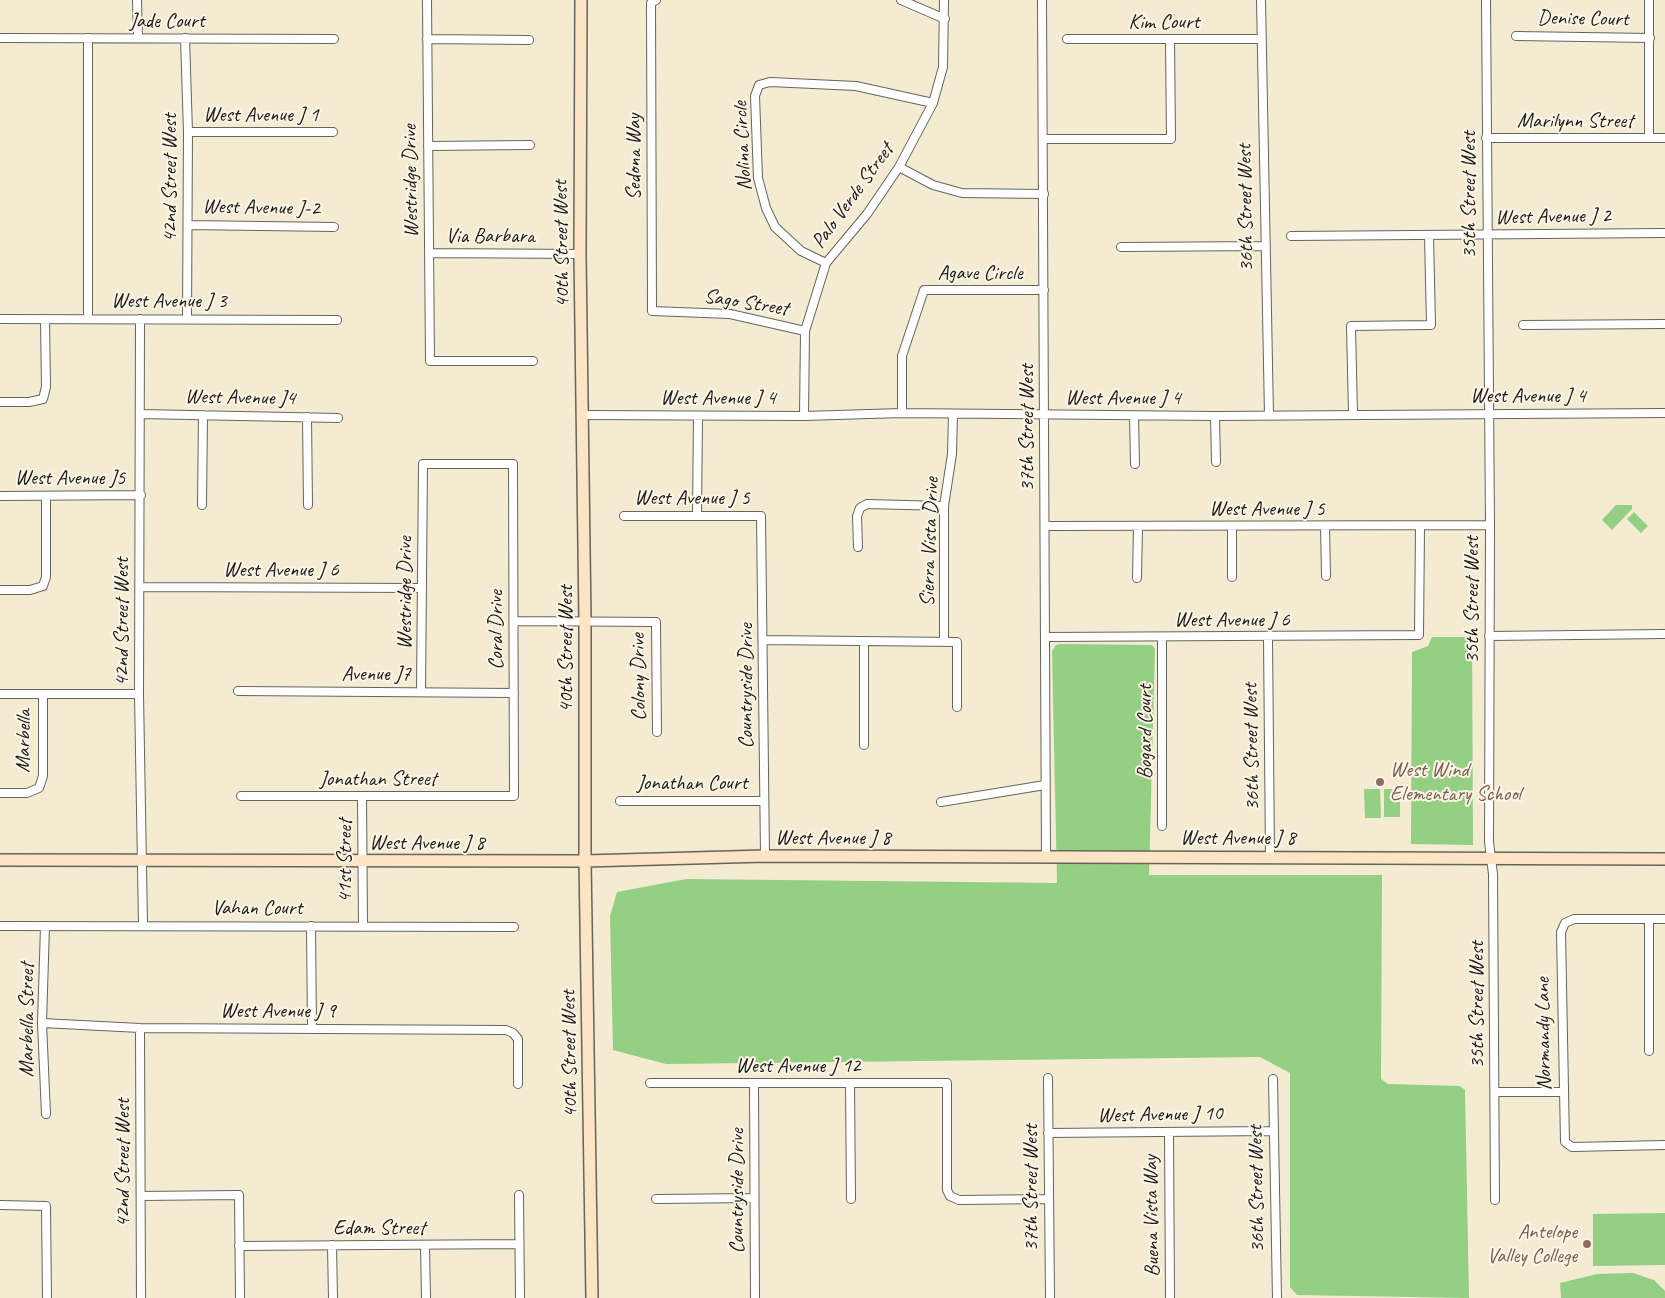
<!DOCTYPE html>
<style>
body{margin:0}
canvas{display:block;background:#f3ebd2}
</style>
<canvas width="1665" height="1298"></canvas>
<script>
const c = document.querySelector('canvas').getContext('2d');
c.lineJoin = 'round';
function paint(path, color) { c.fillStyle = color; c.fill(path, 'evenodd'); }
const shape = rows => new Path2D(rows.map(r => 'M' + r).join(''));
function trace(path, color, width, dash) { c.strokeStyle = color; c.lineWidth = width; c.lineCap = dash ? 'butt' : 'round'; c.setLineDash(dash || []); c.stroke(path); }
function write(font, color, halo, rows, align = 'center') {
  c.font = font + ' Caveat,sans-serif'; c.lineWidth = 4; c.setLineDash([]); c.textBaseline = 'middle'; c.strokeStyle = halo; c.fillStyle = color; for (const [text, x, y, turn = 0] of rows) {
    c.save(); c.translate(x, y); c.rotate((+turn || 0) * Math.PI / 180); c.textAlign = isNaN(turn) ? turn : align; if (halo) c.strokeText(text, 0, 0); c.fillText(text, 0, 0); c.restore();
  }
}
const green = shape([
 [1616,505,1632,505,1632,509,1612,530,1602,520],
 [1634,512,1648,526,1641,533,1627,519],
 [1432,637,1472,637,1473,845,1411,844,1412,652,1428,646],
 [1060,644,1152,645,1155,649,1149,875,1382,875,1381,1079,1388,1084,1460,1086,1465,1090,1469,1298,1297,1295,1290,1287,1290,1073,1260,1057,666,1064,613,1050,610,916,617,892,686,879,1057,883,1052,651,1056,645],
 [1364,789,1380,789,1381,818,1365,818],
 [1384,789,1400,789,1400,817,1384,817],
 [1665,1213,1665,1265,1593,1266,1593,1214],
 [1633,1273,1654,1280,1665,1291,1665,1298,1561,1298,1560,1283,1597,1274]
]);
const street = shape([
 [137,0,138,38],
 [427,0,430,361,533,361],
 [656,0,651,3,652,311,730,314,805,331],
 [901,0,945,19],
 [1042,0,1046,857],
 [1261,0,1269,415],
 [1486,0,1490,525,1489,842,1493,874,1495,1200],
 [1516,36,1650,38],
 [0,38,334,39],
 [88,38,88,318],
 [185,38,188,132,187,319],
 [427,39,529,40],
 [1067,39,1261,39],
 [188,132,333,132],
 [1486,138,1665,138],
 [1649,138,1649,0],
 [1044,139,1171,139,1170,39],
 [428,146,530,145],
 [899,167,933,185,962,193,1044,194],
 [188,225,334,227],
 [1291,236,1665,233],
 [1121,247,1264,246],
 [430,253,580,254],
 [826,263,801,251,775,227,766,208,758,178,755,96,759,85,770,82,856,86,933,103],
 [0,319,337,320],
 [140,319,139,694,143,925],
 [1523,325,1665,324],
 [0,402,29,402,43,399,46,387,45,319],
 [902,413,902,356,924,290,1044,290],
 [141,414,338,418],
 [1353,414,1351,326,1431,325,1429,236],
 [581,415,804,416,902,413,1215,416,1665,413],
 [804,416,805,331,826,263,867,214,899,167,933,103,943,67,944,0],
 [1134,416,1135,464],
 [1215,416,1216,462],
 [307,417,308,505],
 [0,496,141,495],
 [202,505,203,415],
 [697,515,698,416],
 [624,516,761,516,765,856],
 [1045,526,1490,525],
 [1232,526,1232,577],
 [1325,526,1326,576],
 [858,547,857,516,860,508,867,504,944,506],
 [1137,578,1138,527],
 [140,587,422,588],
 [0,590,30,590,43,586,46,577,46,496],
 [514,621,656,622,657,732],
 [1489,636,1665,634],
 [1045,637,1419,635,1420,526],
 [1162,638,1162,826],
 [1268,638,1270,857],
 [763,640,957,642,957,707],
 [864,641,864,745],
 [944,642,944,506,952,454,953,414],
 [238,691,514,693],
 [0,694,139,694],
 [0,793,27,793,39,788,43,776,43,694],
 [241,796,514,796,513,464,423,464,421,692],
 [362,796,363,927],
 [620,801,764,801],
 [941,802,1045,785],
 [1649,919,1649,1051],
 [1665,919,1574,919,1565,923,1561,932,1565,1142,1572,1147,1665,1145],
 [0,926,514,927],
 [45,926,42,1023,46,1114],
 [311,926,312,1029],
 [42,1023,140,1028,506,1030,513,1033,518,1039,518,1084],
 [140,1028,141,1298],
 [1048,1078,1050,1298],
 [1273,1079,1277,1298],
 [650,1083,947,1083,947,1190,950,1196,959,1200,1049,1199],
 [754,1083,755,1298],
 [850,1083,851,1199],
 [1495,1092,1563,1092],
 [1048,1133,1272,1131],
 [1169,1133,1170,1298],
 [519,1195,520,1298],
 [141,1196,239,1195,240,1298],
 [656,1199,754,1198],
 [0,1205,46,1206,47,1298],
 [332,1245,333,1298],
 [425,1245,426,1298],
 [239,1246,519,1244]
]);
const secondary = shape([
 [581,0,580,254,585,621,585,861,592,1298],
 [0,860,585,861,765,856,1665,859]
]);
const markers = [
 [1380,782,5,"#8d6e63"],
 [1587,1244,5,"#8d6e63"]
];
const streetNames = [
 ["Denise Court",1583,19,1],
 ["Jade Court",167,21],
 ["Kim Court",1164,22],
 ["West Avenue J 1",261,115],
 ["Marilynn Street",1575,121],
 ["Nolina Circle",743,146,-93],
 ["Sedona Way",634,157,-90],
 ["42nd Street West",170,178,-90],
 ["Westridge Drive",411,181,-91],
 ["35th Street West",1469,195,-90],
 ["Palo Verde Street",853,196,-54],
 ["West Avenue J-2",261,208,1],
 ["36th Street West",1246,208,-91],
 ["West Avenue J 2",1553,217,-1],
 ["Via Barbara",490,236],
 ["40th Street West",562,244,-91],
 ["Agave Circle",980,273],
 ["West Avenue J 3",169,301],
 ["Sago Street",746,303,9],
 ["West Avenue J 4",1528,396],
 ["West Avenue J4",240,398,1],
 ["West Avenue J 4",718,398],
 ["West Avenue J 4",1123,398],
 ["37th Street West",1027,428,-90],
 ["West Avenue J5",70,478],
 ["West Avenue J 5",692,498],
 ["West Avenue J 5",1267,509],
 ["Sierra Vista Drive",930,542,-88],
 ["West Avenue J 6",281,570],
 ["Westridge Drive",405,593,-90],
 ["35th Street West",1472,600,-90],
 ["West Avenue J 6",1232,620],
 ["42nd Street West",122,622,-90],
 ["Coral Drive",496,630,-90],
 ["40th Street West",566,649,-90],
 ["Avenue J7",376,674],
 ["Colony Drive",639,677,-91],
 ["Countryside Drive",746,686,-90],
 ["Bogard Court",1145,732,-90],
 ["Marbella",24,741,-89],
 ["36th Street West",1252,747,-91],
 ["Jonathan Street",378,779],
 ["Jonathan Court",692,783],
 ["West Avenue J 8",833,838],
 ["West Avenue J 8",1238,838],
 ["West Avenue J 8",427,843],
 ["41st Street",345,861,-90],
 ["Vahan Court",257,908],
 ["35th Street West",1477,1005,-90],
 ["West Avenue J 9",278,1011],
 ["Marbella Street",27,1020,-90],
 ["Normandy Lane",1544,1034,-91],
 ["40th Street West",570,1054,-91],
 ["West Avenue J 12",798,1066],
 ["West Avenue J 10",1160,1115,-1],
 ["42nd Street West",123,1163,-90],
 ["37th Street West",1031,1188,-90],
 ["36th Street West",1257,1189,-91],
 ["Countryside Drive",737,1191,-90],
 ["Buena Vista Way",1152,1216,-91],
 ["Edam Street",379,1228]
];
const educationNames = [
 ["West Wind",1390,770],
 ["Elementary School",1390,794],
 ["Antelope",1577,1232,"right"],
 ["Valley College",1577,1256,"right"]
];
paint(green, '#94cf83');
trace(street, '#67645c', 10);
trace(secondary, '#67645c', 14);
trace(street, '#fff', 8);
trace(secondary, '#fce5c4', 11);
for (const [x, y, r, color] of markers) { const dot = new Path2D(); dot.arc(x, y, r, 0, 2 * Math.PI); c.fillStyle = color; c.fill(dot); trace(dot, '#fcf5e5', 2); }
write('21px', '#1c1c1c', '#fcf5e5', streetNames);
write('21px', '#785e54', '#fcf5e5', educationNames, 'left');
</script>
